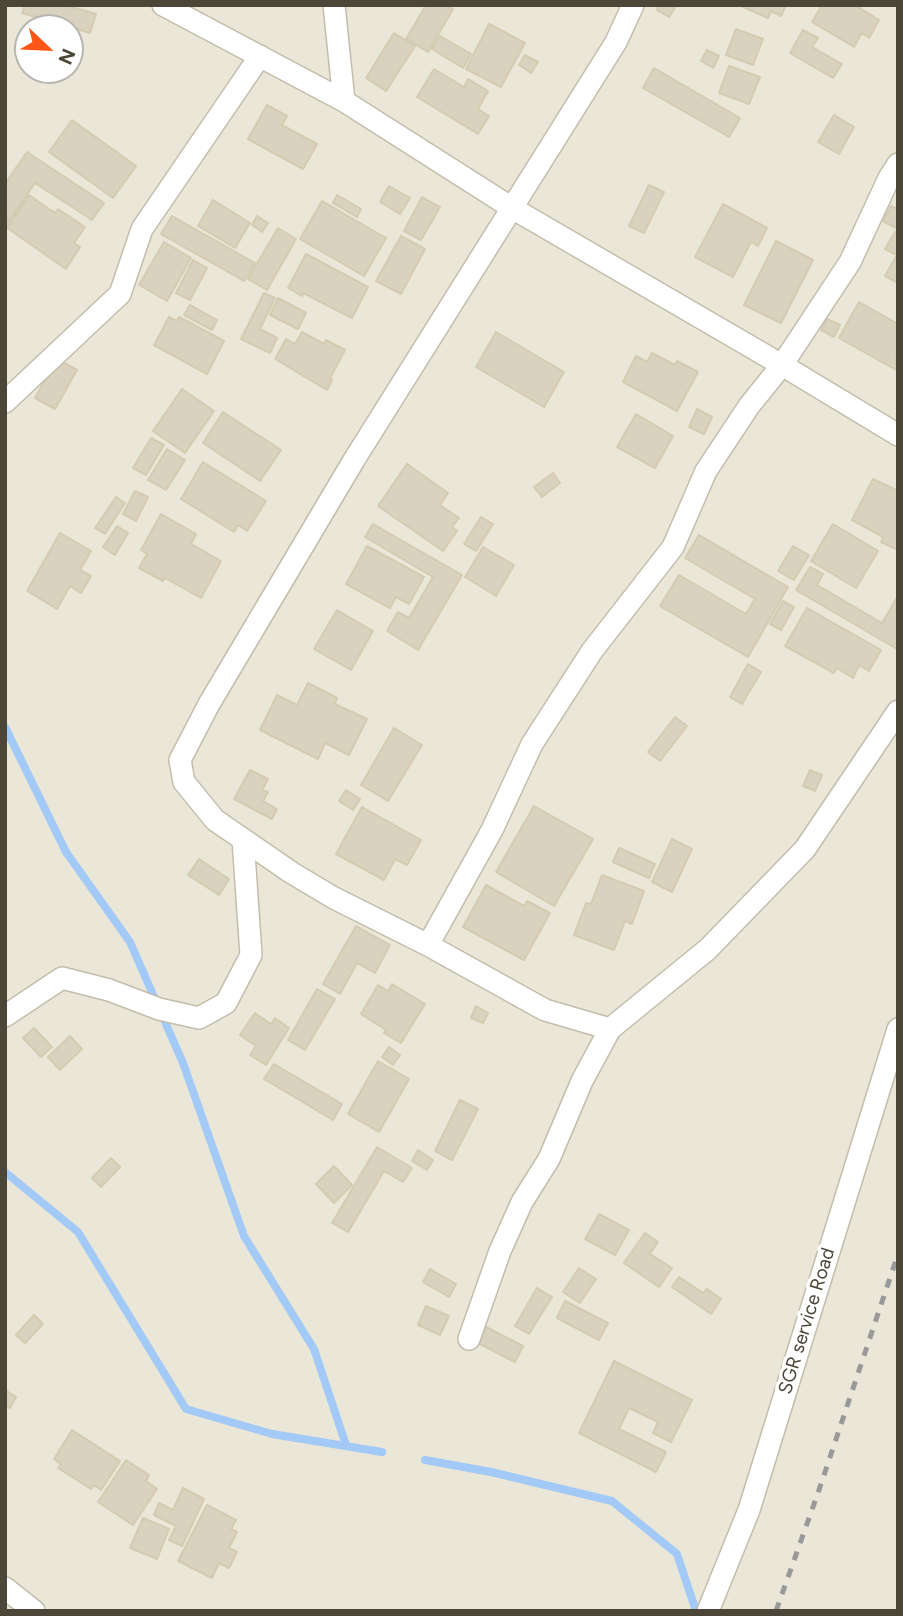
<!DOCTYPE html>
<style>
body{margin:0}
#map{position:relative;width:903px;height:1616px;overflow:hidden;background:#f6f4ea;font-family:Figtree,sans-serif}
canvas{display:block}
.frame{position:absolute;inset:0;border:7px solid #4b4637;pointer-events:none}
.north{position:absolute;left:14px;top:14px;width:70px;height:70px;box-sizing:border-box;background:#fff;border:2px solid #b7b5af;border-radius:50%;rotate:113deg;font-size:19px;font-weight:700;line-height:28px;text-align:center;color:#4b4637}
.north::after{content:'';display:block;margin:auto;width:24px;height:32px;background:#ff5618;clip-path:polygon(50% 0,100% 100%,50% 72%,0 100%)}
</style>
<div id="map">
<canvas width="903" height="1616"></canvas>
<div class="frame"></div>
<div class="north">N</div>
</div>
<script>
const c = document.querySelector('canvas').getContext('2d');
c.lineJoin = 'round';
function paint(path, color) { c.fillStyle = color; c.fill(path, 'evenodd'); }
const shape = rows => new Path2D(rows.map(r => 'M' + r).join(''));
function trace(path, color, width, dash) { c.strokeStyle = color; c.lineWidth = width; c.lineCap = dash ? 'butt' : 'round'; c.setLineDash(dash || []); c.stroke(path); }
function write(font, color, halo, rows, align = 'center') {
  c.font = font + ' Figtree,sans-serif'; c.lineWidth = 7; c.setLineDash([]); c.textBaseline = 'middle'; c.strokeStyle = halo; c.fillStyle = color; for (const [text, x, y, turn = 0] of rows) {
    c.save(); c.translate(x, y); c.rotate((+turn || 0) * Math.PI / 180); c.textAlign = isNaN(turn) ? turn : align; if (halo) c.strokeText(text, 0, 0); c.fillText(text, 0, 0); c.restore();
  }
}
const residential = shape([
 [5,5,898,5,898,1611,5,1611],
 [28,28,70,28,70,70,28,70]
]);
const stream = shape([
 [5,727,66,852,130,942,183,1063,244,1236,314,1349,346,1445],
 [5,1172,78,1232,186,1409,272,1434,382,1452],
 [425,1460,491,1472,612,1501,677,1554,696,1611]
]);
const building = shape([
 [25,5,65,5,96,14,90,33,22,13,25,5],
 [426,5,446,5,453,9,428,52,406,39,426,5],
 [659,5,675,5,676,6,669,17,657,10,659,5],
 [739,5,786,5,781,16,771,11,768,18,739,5],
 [822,5,855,5,879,20,869,38,862,33,854,47,812,22,822,5],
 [489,24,525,43,501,87,466,69,489,24],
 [736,29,763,39,753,65,726,55,736,29],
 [803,30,818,38,812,47,842,64,833,78,790,53,803,30],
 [394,33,415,46,386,91,366,78,394,33],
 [440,36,471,54,463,68,432,49,440,36],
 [707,50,719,56,713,68,701,61,707,50],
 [525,55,538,62,531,73,519,65,525,55],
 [729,66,760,77,749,104,719,93,729,66],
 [654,68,740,118,729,137,643,88,654,68],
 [434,69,464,87,468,79,488,91,478,109,489,116,478,134,417,97,434,69],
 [267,105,287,116,282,125,317,144,303,169,248,139,267,105],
 [834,115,854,127,839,154,818,142,834,115],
 [72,120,136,166,113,198,49,152,72,120],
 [27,152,104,203,92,220,35,183,5,227,5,184,27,152],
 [649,185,664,192,644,233,629,226,649,185],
 [389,186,410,198,400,214,380,202,389,186],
 [29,195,55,213,58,209,85,227,74,243,80,247,66,269,7,228,29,195],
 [337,195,361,209,357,217,333,203,337,195],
 [422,197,440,207,421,240,404,231,422,197],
 [213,200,250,223,235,248,198,226,213,200],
 [322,201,386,238,364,276,300,239,322,201],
 [723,204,767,228,758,246,751,242,733,277,695,257,723,204],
 [891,206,898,209,898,229,883,221,891,206],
 [172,216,255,263,244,281,161,234,172,216],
 [257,216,268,223,262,232,252,225,257,216],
 [278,228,296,239,267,290,248,279,278,228],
 [895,232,898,234,898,283,885,276,897,255,885,249,895,232],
 [401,236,425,249,401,294,376,281,401,236],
 [776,241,813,260,781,323,744,305,776,241],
 [164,242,191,258,167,301,139,285,164,242],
 [306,254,368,287,352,318,303,293,302,296,288,288,306,254],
 [193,260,207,268,190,300,176,293,193,260],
 [264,293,275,298,260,329,277,338,270,353,241,339,264,293],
 [278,298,306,313,298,329,270,315,278,298],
 [859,302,898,324,896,370,839,338,859,302],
 [190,305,217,320,212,330,184,315,190,305],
 [169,317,177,321,179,317,224,341,207,374,154,345,169,317],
 [827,319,840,325,834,337,821,330,827,319],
 [302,332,324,344,326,340,345,350,330,378,332,380,327,390,275,359,286,339,295,344,302,332],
 [496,332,564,372,544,407,476,367,496,332],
 [652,353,675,365,677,361,698,372,677,411,623,382,636,356,647,362,652,353],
 [57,359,77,370,55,409,35,398,57,359],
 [182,389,214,411,185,453,153,431,182,389],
 [697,409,712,417,704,434,689,427,697,409],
 [223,412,281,450,260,481,203,443,223,412],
 [636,414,673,436,655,468,617,447,636,414],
 [151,438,164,445,146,475,133,468,151,438],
 [167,449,185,460,166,490,148,480,167,449],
 [203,462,266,501,247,531,238,525,234,532,181,499,203,462],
 [407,464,448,493,440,505,459,518,452,527,457,531,443,551,378,506,407,464],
 [553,473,560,483,542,497,534,487,553,473],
 [873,479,898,491,898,550,881,542,883,537,852,520,873,479],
 [135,491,148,497,136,521,123,514,135,491],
 [116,497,125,503,105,534,95,528,116,497],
 [161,514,196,534,191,544,221,561,201,598,165,578,163,581,139,568,147,554,141,550,161,514],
 [481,517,493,524,476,551,464,544,481,517],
 [373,524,462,575,418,650,387,631,398,612,409,618,433,577,365,537,373,524],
 [833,524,878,551,856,588,811,561,833,524],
 [117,526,128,533,115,555,103,547,117,526],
 [60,533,91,551,80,570,91,576,81,593,70,586,57,609,27,591,60,533],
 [699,535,788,587,748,657,660,606,679,575,746,614,755,599,685,558,699,535],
 [367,546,424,577,409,604,396,597,390,608,346,584,367,546],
 [793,546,809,555,794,580,778,571,793,546],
 [483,547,514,565,496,596,465,577,483,547],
 [810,567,823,574,817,585,882,623,898,596,897,649,796,590,810,567],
 [783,601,794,607,781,630,770,624,783,601],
 [807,608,881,650,869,671,859,665,853,678,837,668,834,673,785,646,807,608],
 [337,610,373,631,351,670,314,649,337,610],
 [748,664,761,672,742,704,730,697,748,664],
 [308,683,337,698,335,704,367,719,349,755,325,743,318,759,260,730,277,695,297,705,308,683],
 [675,717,687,726,660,761,648,752,675,717],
 [394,728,422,745,388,801,361,785,394,728],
 [250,770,268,779,262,790,268,792,263,801,277,809,272,819,234,799,250,770],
 [810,770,822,775,815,791,803,786,810,770],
 [346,790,360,799,353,810,339,801,346,790],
 [534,806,593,839,554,906,496,872,534,806],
 [362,807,421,840,407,865,395,859,384,880,336,854,362,807],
 [672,839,692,849,672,892,652,882,672,839],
 [619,848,655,864,649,878,613,862,619,848],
 [199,859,229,879,219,895,188,875,199,859],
 [602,875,644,891,632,924,625,921,614,950,574,935,586,903,591,904,602,875],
 [486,885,524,906,527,901,550,913,524,960,463,927,486,885],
 [356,926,390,945,375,973,357,963,340,994,323,984,356,926],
 [392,984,425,1004,401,1043,384,1033,386,1030,361,1014,378,985,388,991,392,984],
 [317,989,335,999,305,1050,288,1040,317,989],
 [476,1006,488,1013,483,1023,471,1018,476,1006],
 [255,1013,271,1024,275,1018,289,1028,266,1065,250,1055,256,1046,240,1035,255,1013],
 [34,1028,52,1047,41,1057,23,1038,34,1028],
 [70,1036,82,1049,60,1070,48,1057,70,1036],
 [389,1047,400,1055,393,1065,382,1057,389,1047],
 [378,1061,409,1079,379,1132,348,1114,378,1061],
 [274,1064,342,1104,333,1120,264,1079,274,1064],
 [460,1100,478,1109,452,1160,435,1151,460,1100],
 [377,1147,412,1168,403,1182,384,1171,348,1232,332,1223,377,1147],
 [418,1150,433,1160,427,1170,412,1161,418,1150],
 [111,1158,120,1167,101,1187,92,1178,111,1158],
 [334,1166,352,1185,334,1203,316,1184,334,1166],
 [599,1214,629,1230,615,1255,585,1239,599,1214],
 [645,1233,658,1242,650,1254,672,1268,659,1287,624,1263,645,1233],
 [579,1268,596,1279,580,1303,563,1292,579,1268],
 [430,1269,456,1284,449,1297,423,1282,430,1269],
 [679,1277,703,1293,707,1289,721,1299,711,1314,672,1287,679,1277],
 [537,1288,552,1297,529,1334,515,1326,537,1288],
 [565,1301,608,1323,599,1340,557,1318,565,1301],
 [426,1306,449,1316,440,1335,418,1325,426,1306],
 [34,1315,43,1324,25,1343,16,1335,34,1315],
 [486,1327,523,1346,515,1362,478,1343,486,1327],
 [614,1361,692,1400,671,1442,653,1433,658,1422,629,1408,619,1429,666,1452,656,1472,579,1433,614,1361],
 [5,1390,16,1397,10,1408,5,1405,5,1390],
 [72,1430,120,1461,101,1490,94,1485,91,1489,58,1468,61,1464,54,1459,72,1430],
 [126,1460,149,1475,146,1481,157,1489,133,1525,98,1502,126,1460],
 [183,1488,204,1499,182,1546,169,1540,176,1526,154,1515,159,1503,173,1510,183,1488],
 [207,1505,236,1520,231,1529,237,1532,229,1548,237,1552,229,1568,219,1563,212,1578,178,1561,207,1505],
 [143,1518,169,1529,157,1559,130,1548,143,1518]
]);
const minor = shape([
 [163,5,344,101,512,208,782,365,898,435],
 [334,5,344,101],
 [5,402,120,294,142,229,260,56],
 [428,945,492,830,532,744,592,651,673,547,706,471,749,406,782,365,850,262,889,178,898,164],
 [5,1016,62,978,109,990,159,1009,199,1018,226,1003,251,955,243,839],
 [610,1029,545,1010,428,945,334,898,292,873,215,820,184,782,180,760,209,704,354,460,616,42,633,5],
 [469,1339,500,1251,522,1202,549,1159,582,1081,610,1029,708,949,805,849,898,711],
 [5,1588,34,1611],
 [708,1611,749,1510,898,1029]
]);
const rail = shape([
 [776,1611,819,1490,898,1254]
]);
const streetNames = [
 ["SGR service Road",807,1321,-73]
];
paint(residential, '#eae7d8');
trace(stream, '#a3caf6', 8);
paint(building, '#d9d2be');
trace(building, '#d4cbb1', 2);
trace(minor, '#c3bdac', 24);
trace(minor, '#fff', 21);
trace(rail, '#999', 5, [9, 9]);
write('19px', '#4b4637', '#fff', streetNames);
</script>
